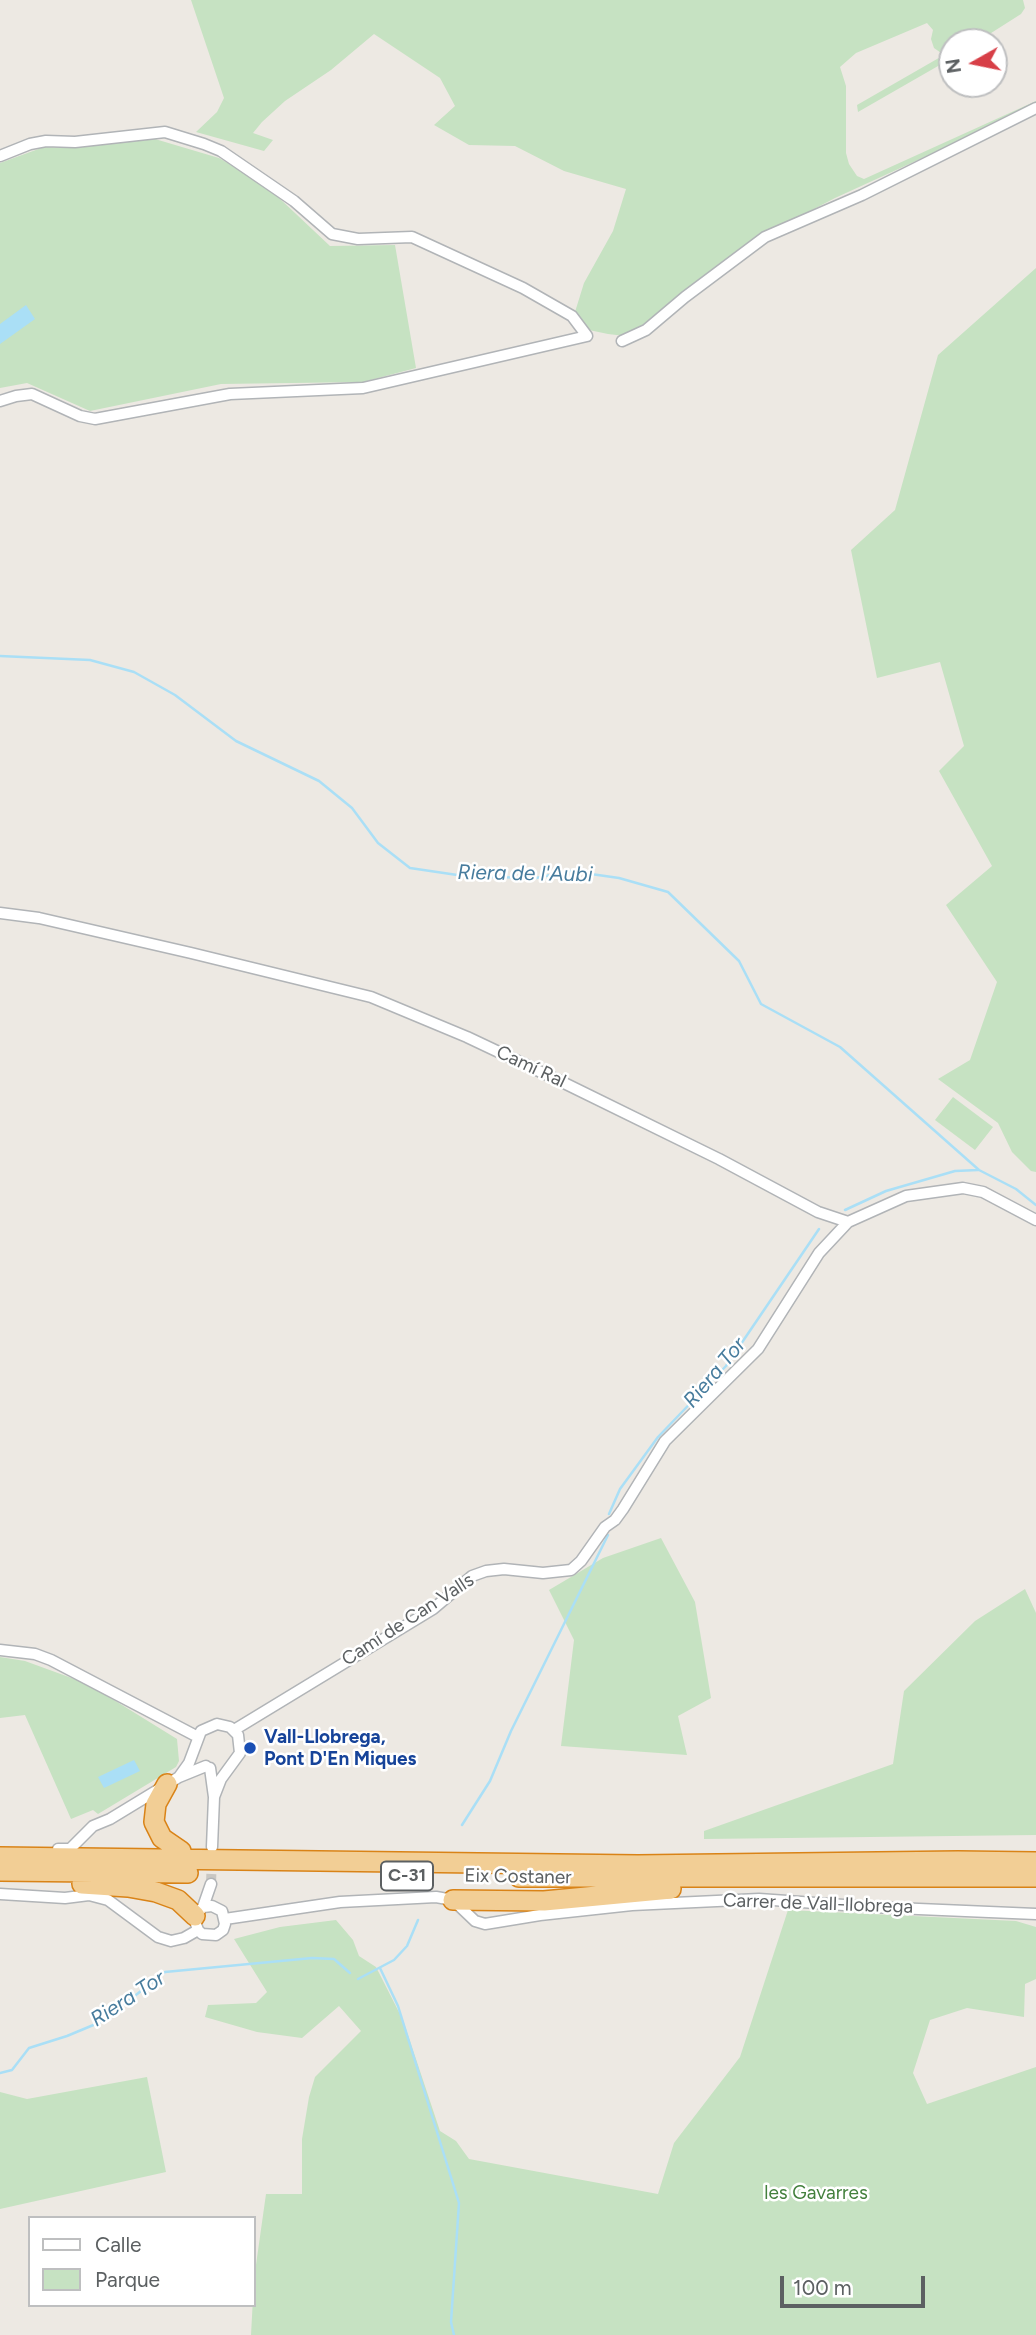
<!DOCTYPE html>
<meta charset="utf-8">
<style>
body{margin:0}
#map{position:relative;width:1036px;height:2335px;overflow:hidden;background:#ede9e3;font-family:Figtree,sans-serif}
canvas{display:block}
.legend{position:absolute;left:28px;top:2216px;width:228px;height:91px;box-sizing:border-box;background:#fff;border:2px solid #bebfc0;margin:0;padding:9px 12px;list-style:none;font-size:21px;color:#5c6062}
.legend li{display:flex;align-items:center;gap:14px;height:35px}
.legend b{width:35px;border:2px solid #bebfc0}
.north{position:absolute;left:938px;top:28px;width:70px;height:70px;box-sizing:border-box;background:#fff;border:2px solid #bebfc0;border-radius:50%;rotate:261deg;font-size:19px;font-weight:700;line-height:28px;text-align:center;color:#5c6062}
.north::after{content:'';display:block;margin:auto;width:24px;height:32px;background:#d73f47;clip-path:polygon(50% 0,100% 100%,50% 72%,0 100%)}
.scale{position:absolute;left:780px;top:2276px;width:145px;height:32px;box-sizing:border-box;border:4px solid #5c6062;border-top:0;padding-left:9px;font-size:21px;line-height:24px;white-space:nowrap;color:#5c6062;-webkit-text-stroke:5px #fff;paint-order:stroke}
</style>
<div id="map">
<canvas width="1036" height="2335"></canvas>
<ul class="legend">
<li><b style="height:9px;background:#fff"></b>Calle</li>
<li><b style="height:19px;background:#c6e2c2"></b>Parque</li>
</ul>
<div class="north">N</div>
<div class="scale">100 m</div>
</div>
<script>
const c = document.querySelector('canvas').getContext('2d');
c.lineJoin = 'round';
function paint(path, color) { c.fillStyle = color; c.fill(path, 'evenodd'); }
const shape = rows => new Path2D(rows.map(r => 'M' + r).join(''));
function trace(path, color, width, dash) { c.strokeStyle = color; c.lineWidth = width; c.lineCap = dash ? 'butt' : 'round'; c.setLineDash(dash || []); c.stroke(path); }
function write(font, color, halo, rows, align = 'center') {
  c.font = font + ' Figtree,sans-serif'; c.lineWidth = 5; c.setLineDash([]); c.textBaseline = 'middle'; c.strokeStyle = halo; c.fillStyle = color; for (const [text, x, y, turn = 0] of rows) {
    c.save(); c.translate(x, y); c.rotate((+turn || 0) * Math.PI / 180); c.textAlign = isNaN(turn) ? turn : align; if (halo) c.strokeText(text, 0, 0); c.fillText(text, 0, 0); c.restore();
  }
}
const green = shape([
 [191,0,1023,0,1025,8,1021,14,977,42,952,42,952,58,858,112,857,105,944,55,934,48,931,39,933,30,927,23,856,53,840,67,846,86,846,153,849,164,857,176,864,179,1036,101,1036,106,835,198,768,233,643,329,625,336,608,334,589,330,578,320,575,312,584,283,613,231,626,189,564,171,515,146,469,145,434,125,455,106,440,78,374,34,331,70,285,101,262,122,253,133,273,140,264,151,196,132,217,112,224,98],
 [155,139,219,158,247,174,278,197,330,246,395,245,416,368,363,382,221,384,90,411,27,383,0,388,0,163,44,147,70,148],
 [1036,268,1036,1172,1031,1171,1012,1152,998,1123,938,1079,970,1060,997,982,946,905,992,866,939,771,964,746,940,662,877,678,851,550,895,510,938,355],
 [953,1097,993,1127,975,1150,935,1120],
 [661,1538,695,1602,711,1698,678,1716,687,1755,561,1746,574,1640,549,1590,603,1558],
 [1025,1589,1036,1613,1036,1835,704,1839,704,1831,893,1764,904,1691,975,1621],
 [0,1657,25,1661,88,1684,177,1739,179,1761,176,1767,98,1814,93,1810,71,1819,25,1715,0,1718],
 [788,1910,1016,1921,1036,1927,1036,1979,1025,1984,1024,2017,967,2008,930,2020,913,2073,927,2104,1036,2067,1036,2335,251,2335,254,2279,266,2194,302,2194,302,2139,309,2097,315,2077,361,2031,339,2006,302,2038,257,2032,205,2017,208,2005,256,2003,267,1992,234,1939,280,1927,336,1920,353,1940,359,1956,376,1967,403,2020,440,2131,456,2141,469,2159,658,2194,674,2143,740,2057],
 [147,2077,166,2172,0,2209,0,2092,27,2099]
]);
const water = shape([
 [26,305,35,319,0,344,0,324],
 [134,1760,140,1771,104,1788,98,1777]
]);
const stream = shape([
 [0,656,90,660,134,672,175,695,236,741,319,781,352,808,378,843,410,868,464,876,492,877,536,878,570,871,619,878,668,892,739,961,761,1004,840,1047,979,1170,1016,1189,1036,1205],
 [845,1210,886,1191,955,1171,978,1170],
 [609,1514,620,1489,658,1437,726,1366,819,1229],
 [462,1825,490,1781,511,1731,608,1535],
 [380,1968,398,2006,459,2203,451,2322,454,2335],
 [358,1979,394,1960,407,1946,418,1920],
 [0,2073,12,2070,29,2048,67,2036,103,2021,165,1972,312,1958,334,1959,350,1973]
]);
const streetTunnel = shape([
 [211,1884,212,1855]
]);
const street = shape([
 [0,156,30,144,46,141,75,142,165,132,204,144,221,151,294,201,332,234,358,239,412,237,523,288,572,316,587,336,363,388,230,394,95,419,80,416,32,394,16,396,0,401],
 [622,341,646,330,685,297,765,237,862,195,1036,108],
 [0,913,39,918,191,953,371,997,467,1037,560,1081,719,1159,818,1212,848,1222],
 [0,1650,35,1654,51,1660,198,1737],
 [234,1730,433,1609,472,1576,486,1571,504,1569,543,1573,571,1570,581,1561,605,1527,615,1520,623,1509,665,1441,758,1349,819,1253,848,1222,906,1196,963,1188,983,1192,1036,1220],
 [210,1768,214,1797,212,1847],
 [179,1777,189,1763,201,1731,217,1724,230,1727,238,1735,240,1753,221,1779,214,1797],
 [58,1849,70,1849,93,1826,110,1819,179,1777,206,1766],
 [0,1894,65,1898,89,1895,108,1900,158,1937,171,1941,184,1938,198,1930],
 [203,1907,212,1906,222,1911,225,1924,223,1930,216,1935,202,1934,198,1930,195,1921,195,1916,203,1907,211,1884],
 [225,1919,340,1902,436,1897,453,1900,475,1921,485,1924,540,1915,632,1905,759,1899,872,1907,1036,1914]
]);
const highway = shape([
 [167,1784,156,1804,154,1822,162,1838,181,1851],
 [0,1857,638,1865,958,1861,1036,1862],
 [0,1871,188,1873],
 [519,1877,1036,1877],
 [82,1884,128,1887,156,1892,178,1900,195,1916],
 [453,1900,544,1901,671,1889]
]);
const markers = [
 [250,1748,7,"#1a4fb4"]
];
const shields = [
 [407,1876,52]
];
const shieldNames = [
 ["C-31",407,1876]
];
const streetNames = [
 ["Camí Ral",531,1067,25],
 ["Camí de Can Valls",408,1620,-33],
 ["Eix Costaner",518,1877,1],
 ["Carrer de Vall-llobrega",818,1904,2]
];
const transitNames = [
 ["Vall-Llobrega,",264,1737],
 ["Pont D'En Miques",264,1759]
];
const parkNames = [
 ["les Gavarres",816,2193]
];
const waterNames = [
 ["Riera de l'Aubi",525,874,1],
 ["Riera Tor",715,1373,-50],
 ["Riera Tor",128,1999,-33]
];
paint(green, '#c6e2c2');
paint(water, '#aadff6');
trace(stream, '#aadff6', 2.5);
trace(streetTunnel, '#c9c7c3', 10, [10, 5]);
trace(street, '#b1b4b7', 13);
trace(highway, '#d98317', 22);
trace(street, '#fff', 10);
trace(highway, '#f2ce95', 19);
for (const [x, y, r, color] of markers) { const dot = new Path2D(); dot.arc(x, y, r, 0, 2 * Math.PI); c.fillStyle = color; c.fill(dot); trace(dot, '#fff', 2.5); }
for (const [x, y, w] of shields) { const box = new Path2D(); box.roundRect(x - w / 2, y - 14.5, w, 29, 5); c.fillStyle = '#fff'; c.fill(box); trace(box, '#5c6062', 2); }
write('bold 18px', '#5c6062', null, shieldNames);
write('19px', '#5c6062', '#fff', streetNames);
write('bold 19px', '#164399', '#fff', transitNames, 'left');
write('19px', '#43803d', '#fff', parkNames);
write('italic 21px', '#477c9d', '#fff', waterNames);
</script>
